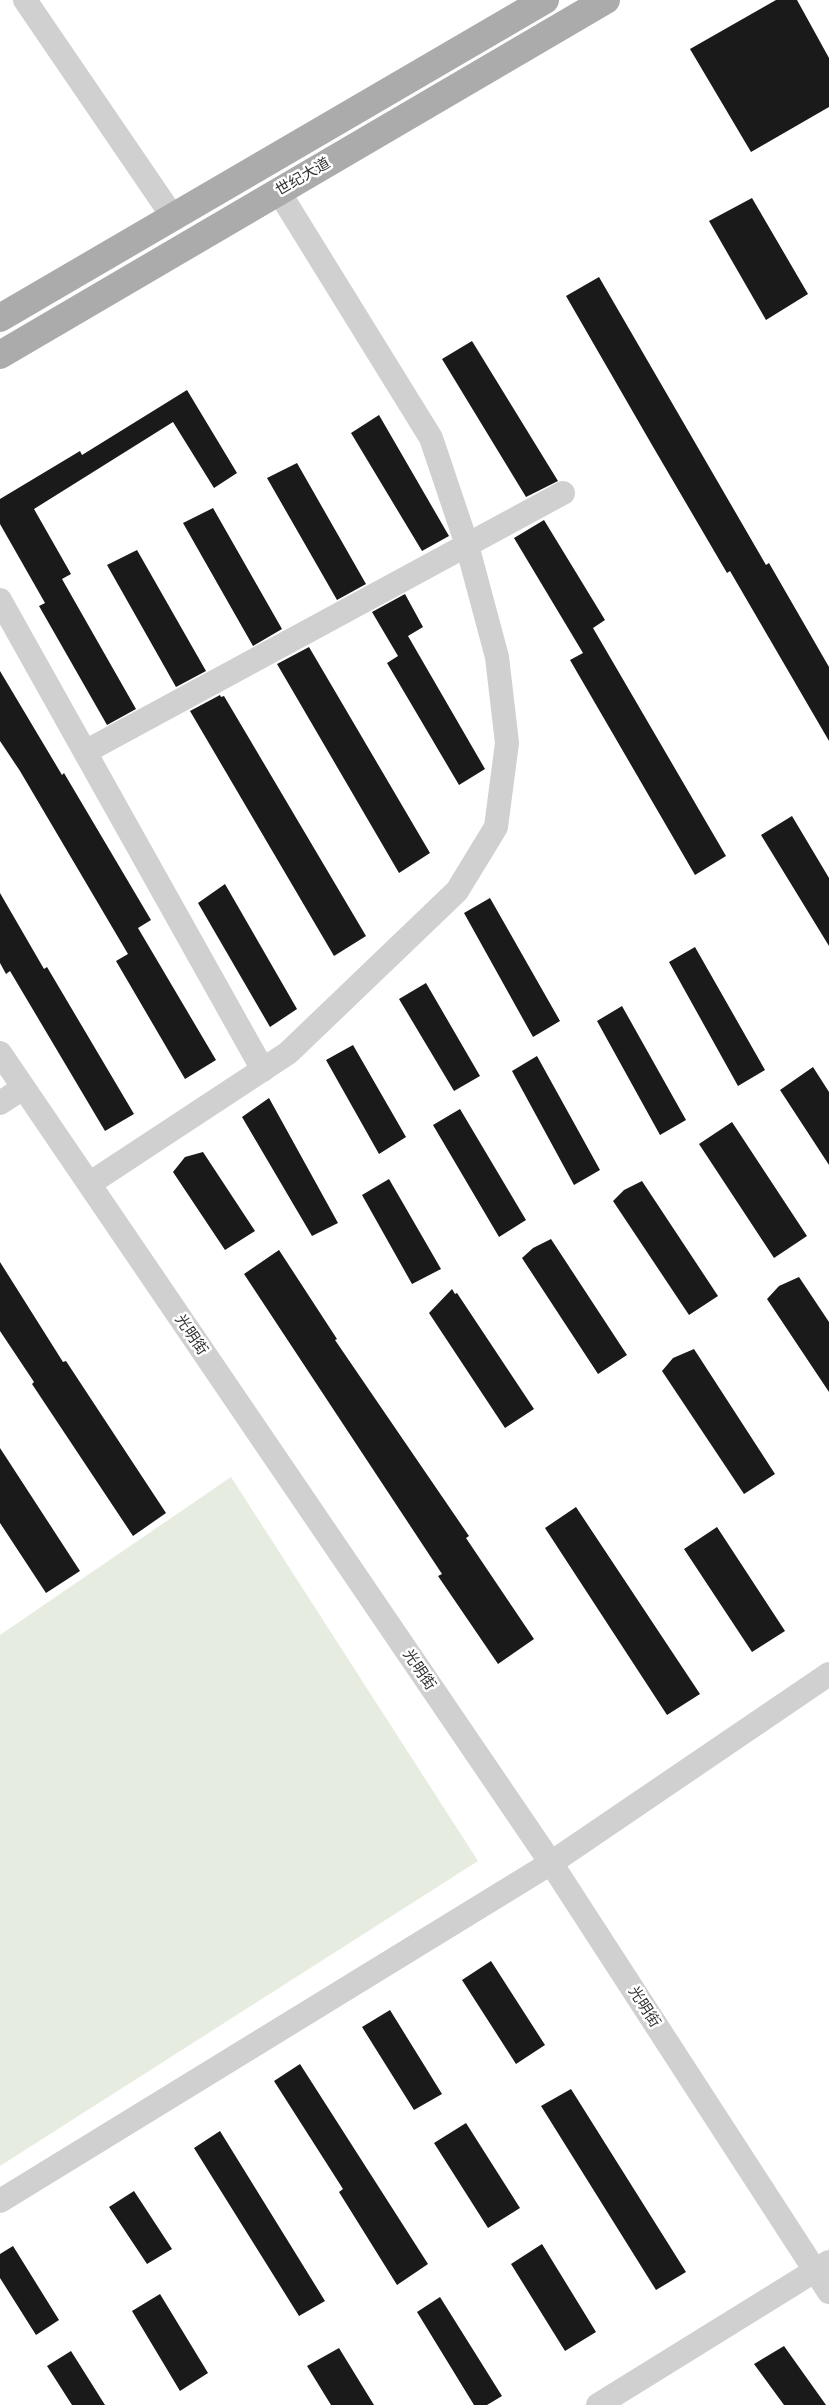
<!DOCTYPE html>
<meta charset="utf-8">
<style>
body{margin:0}
canvas{display:block;background:#fff}
</style>
<canvas width="829" height="2405"></canvas>
<script>
const c = document.querySelector('canvas').getContext('2d');
c.lineJoin = 'round';
function paint(path, color) { c.fillStyle = color; c.fill(path, 'evenodd'); }
const shape = rows => new Path2D(rows.map(r => 'M' + r).join(''));
function trace(path, color, width, dash) { c.strokeStyle = color; c.lineWidth = width; c.lineCap = dash ? 'butt' : 'round'; c.setLineDash(dash || []); c.stroke(path); }
function write(font, color, halo, rows, align = 'center') {
  c.font = font + ' "PT Sans Narrow","Noto Sans SC",sans-serif'; c.lineWidth = 5; c.setLineDash([]); c.textBaseline = 'middle'; c.strokeStyle = halo; c.fillStyle = color; for (const [text, x, y, turn = 0] of rows) {
    c.save(); c.translate(x, y); c.rotate((+turn || 0) * Math.PI / 180); c.textAlign = isNaN(turn) ? turn : align; if (halo) c.strokeText(text, 0, 0); c.fillText(text, 0, 0); c.restore();
  }
}
const green = shape([
 [231,1477,478,1861,0,2166,0,1635]
]);
const building = shape([
 [776,0,797,0,829,58,829,107,751,152,690,49],
 [752,198,808,294,766,320,709,221],
 [599,277,766,565,769,563,829,667,829,741,730,571,727,573,652,445,566,296],
 [472,341,558,481,526,497,442,359],
 [187,390,237,473,214,488,173,422,34,509,71,574,62,579,136,709,107,725,39,606,45,603,0,524,0,499,80,451,82,455],
 [379,415,449,536,422,551,351,433],
 [297,463,366,584,337,600,267,478],
 [213,508,282,629,253,646,183,523],
 [544,520,605,620,593,628,726,856,695,875,570,660,583,653,514,538],
 [137,550,206,671,176,687,107,565],
 [405,594,423,627,408,636,485,769,459,785,387,663,398,656,372,612],
 [309,647,430,853,399,873,277,664],
 [0,671,62,775,64,773,151,920,138,928,216,1060,185,1079,116,961,128,954,20,771,0,741],
 [220,695,221,697,224,696,366,936,334,956,190,711],
 [792,816,829,878,829,946,761,835],
 [225,884,297,1009,270,1027,198,903],
 [0,893,44,969,47,967,134,1114,105,1131,10,971,6,974,0,963],
 [490,898,560,1021,533,1037,464,913],
 [695,947,765,1070,738,1086,669,962],
 [426,983,480,1076,454,1091,399,999],
 [622,1006,686,1120,660,1135,597,1021],
 [353,1045,406,1137,379,1154,326,1060],
 [537,1056,600,1170,574,1185,512,1071],
 [813,1067,829,1092,829,1165,780,1090],
 [269,1098,338,1223,312,1236,242,1117],
 [460,1109,526,1220,499,1237,433,1125],
 [732,1122,807,1236,774,1258,699,1144],
 [203,1152,255,1231,225,1250,173,1172,185,1157],
 [389,1179,441,1269,412,1284,362,1195],
 [642,1181,718,1296,689,1315,613,1201,624,1190],
 [551,1239,627,1355,598,1374,522,1258,533,1248],
 [279,1250,337,1339,335,1340,469,1536,466,1538,534,1639,498,1664,438,1576,442,1574,244,1274],
 [0,1262,63,1362,66,1361,166,1513,133,1536,32,1384,34,1382,0,1331],
 [799,1277,829,1322,829,1392,767,1299,779,1286],
 [452,1289,455,1294,457,1293,534,1409,505,1428,429,1313],
 [694,1349,775,1474,744,1494,662,1371,673,1358],
 [0,1448,80,1571,46,1593,0,1523],
 [576,1507,700,1694,667,1715,545,1528],
 [717,1527,785,1631,752,1652,684,1549],
 [491,1961,545,2045,516,2064,462,1980],
 [390,2010,442,2094,414,2110,362,2027],
 [300,2064,428,2264,397,2285,339,2192,343,2189,274,2081],
 [571,2089,686,2272,656,2290,541,2106],
 [466,2123,520,2208,488,2228,434,2143],
 [220,2131,325,2301,299,2316,194,2148],
 [134,2191,172,2249,147,2264,109,2207],
 [542,2244,596,2332,565,2351,511,2264],
 [13,2246,59,2320,36,2335,0,2278,0,2254],
 [160,2294,208,2373,180,2391,132,2311],
 [440,2297,502,2396,487,2405,474,2405,417,2312],
 [784,2346,826,2405,784,2405,754,2364],
 [339,2348,374,2405,331,2405,307,2366],
 [71,2351,105,2405,72,2405,47,2366]
]);
const minor = shape([
 [25,0,173,217],
 [0,600,263,1070],
 [85,752,563,493],
 [0,1053,551,1863,829,2292],
 [0,1103,23,1088],
 [89,1184,288,1053,457,891,496,827,507,743,497,657,467,545,431,438,279,192],
 [0,2201,551,1863,829,1674],
 [598,2405,829,2262]
]);
const major = shape([
 [0,318,545,0],
 [0,355,606,0]
]);
const streetNames = [
 ["世纪大道",303,177,-30],
 ["光明街",191,1335,56],
 ["光明街",419,1670,56],
 ["光明街",644,2007,57]
];
paint(green, '#e6ecdf');
paint(building, '#1a1a1a');
trace(minor, '#d0d0d0', 24);
trace(major, '#ababab', 28);
write('15px', '#333', '#fff', streetNames);
</script>
